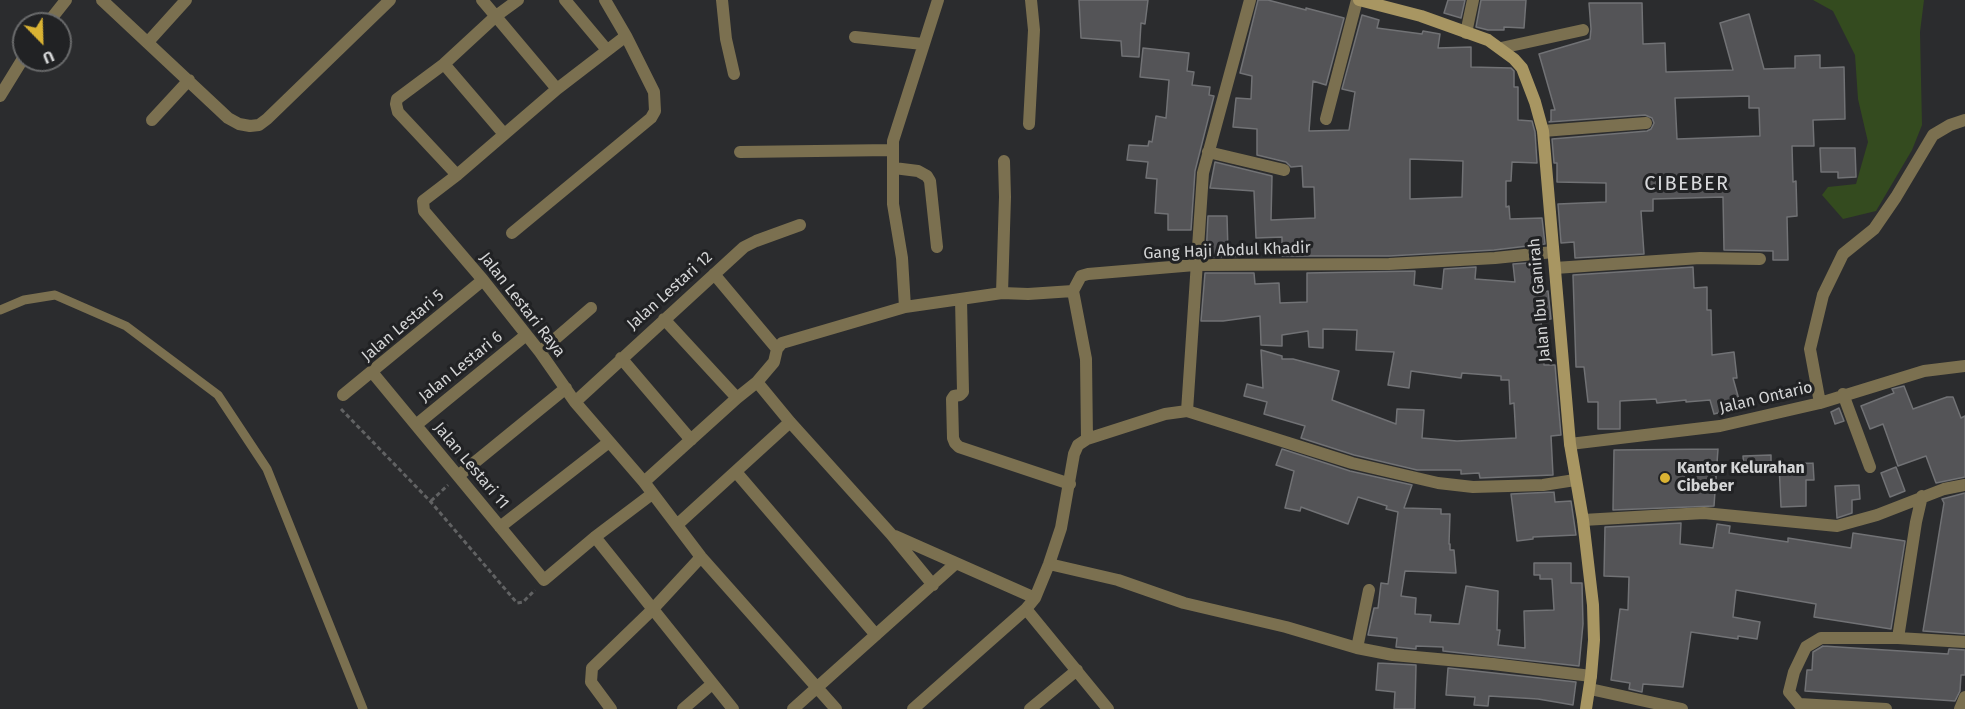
<!DOCTYPE html>
<style>
body{margin:0}
#map{position:relative;width:1965px;height:709px;overflow:hidden;background:#2b2c2e;font-family:"Fira Sans",sans-serif}
canvas{display:block}
.north{position:absolute;left:12px;top:12px;width:60px;height:60px;box-sizing:border-box;background:#212224;border:2px solid #696a6b;border-radius:50%;rotate:157deg;font-size:16px;font-weight:700;line-height:24px;text-align:center;color:#d4d5d6}
.north::after{content:'';display:block;margin:auto;width:21px;height:27px;background:#dab333;clip-path:polygon(50% 0,100% 100%,50% 72%,0 100%)}
</style>
<div id="map">
<canvas width="1965" height="709"></canvas>
<div class="north">U</div>
</div>
<script>
const c = document.querySelector('canvas').getContext('2d');
c.lineJoin = 'round';
function paint(path, color) { c.fillStyle = color; c.fill(path, 'evenodd'); }
const shape = rows => new Path2D(rows.map(r => 'M' + r).join(''));
function trace(path, color, width, dash) { c.strokeStyle = color; c.lineWidth = width; c.lineCap = dash ? 'butt' : 'round'; c.setLineDash(dash || []); c.stroke(path); }
function write(font, color, halo, rows, align = 'center') {
  c.font = font + ' "Fira Sans",sans-serif'; c.lineWidth = 6; c.setLineDash([]); c.textBaseline = 'middle'; c.strokeStyle = halo; c.fillStyle = color; for (const [text, x, y, turn = 0] of rows) {
    c.save(); c.translate(x, y); c.rotate((+turn || 0) * Math.PI / 180); c.textAlign = isNaN(turn) ? turn : align; if (halo) c.strokeText(text, 0, 0); c.fillText(text, 0, 0); c.restore();
  }
}
const green = shape([
 [1813,0,1924,0,1920,32,1922,125,1912,150,1876,211,1843,219,1822,195,1828,187,1856,184,1868,142,1858,99,1855,55,1833,11]
]);
const building = shape([
 [1079,0,1148,0,1145,24,1141,23,1139,57,1122,56,1121,41,1081,38,1079,0],
 [1258,0,1268,0,1306,10,1306,8,1344,18,1326,85,1313,81,1309,131,1349,130,1355,92,1342,89,1362,15,1379,20,1377,28,1422,34,1423,31,1440,34,1438,48,1471,47,1471,67,1511,68,1514,71,1514,87,1518,87,1518,120,1532,121,1535,132,1537,163,1512,162,1511,181,1506,181,1506,207,1509,206,1510,219,1542,218,1545,244,1494,250,1389,256,1282,256,1282,237,1256,238,1254,191,1210,188,1215,162,1272,176,1271,220,1315,218,1314,187,1303,187,1302,166,1291,167,1286,162,1257,155,1257,129,1233,127,1236,98,1251,99,1252,76,1240,73,1258,0],
 [1410,159,1463,161,1462,197,1410,199,1410,159],
 [1448,0,1465,0,1461,18,1444,13,1448,0],
 [1481,0,1526,0,1524,28,1504,27,1504,30,1488,30,1476,27,1481,0],
 [1589,3,1642,3,1643,44,1665,43,1666,72,1733,70,1720,23,1749,14,1764,69,1795,68,1795,56,1820,55,1820,68,1844,67,1845,119,1813,120,1814,146,1792,146,1793,182,1796,181,1797,216,1787,217,1788,260,1773,260,1773,251,1724,250,1723,197,1653,199,1653,211,1641,211,1644,254,1575,258,1574,242,1561,243,1558,204,1606,202,1606,183,1557,182,1557,163,1554,163,1552,139,1647,131,1651,129,1654,123,1652,118,1645,115,1549,122,1551,121,1551,110,1555,110,1539,54,1590,39,1591,29,1589,3],
 [1749,96,1749,108,1759,108,1760,136,1677,139,1675,98,1749,96],
 [1143,48,1189,53,1187,71,1194,72,1192,85,1210,87,1209,95,1214,96,1195,171,1191,230,1168,230,1168,214,1155,213,1157,179,1146,178,1148,162,1127,160,1129,145,1148,146,1149,141,1152,142,1156,116,1166,118,1169,80,1140,77,1143,48],
 [1820,148,1855,148,1856,177,1838,178,1838,172,1821,172,1820,148],
 [1208,216,1227,216,1228,251,1254,250,1254,256,1206,257,1208,216],
 [1541,262,1544,292,1548,291,1551,319,1541,320,1544,365,1555,365,1561,435,1551,436,1553,475,1480,478,1479,473,1461,474,1461,470,1417,470,1354,455,1301,438,1305,426,1264,414,1267,402,1244,396,1247,384,1263,388,1261,350,1282,356,1282,359,1293,359,1339,371,1332,400,1396,424,1397,409,1424,410,1422,438,1457,441,1516,438,1514,403,1510,404,1509,380,1501,380,1501,376,1462,373,1461,378,1411,371,1409,388,1388,385,1394,352,1356,350,1357,330,1323,329,1323,348,1309,347,1308,331,1282,335,1282,346,1261,345,1260,316,1223,321,1201,321,1205,273,1254,273,1255,284,1279,283,1280,303,1307,302,1307,273,1415,271,1414,285,1442,289,1444,269,1476,267,1475,279,1515,282,1513,264,1541,262],
 [1693,267,1694,288,1707,287,1707,310,1711,310,1712,355,1734,352,1737,378,1733,378,1741,407,1714,414,1710,400,1686,402,1686,400,1657,403,1656,399,1620,401,1620,429,1598,429,1598,402,1588,402,1584,367,1576,367,1573,275,1693,267],
 [1904,386,1913,409,1947,397,1953,397,1961,418,1965,416,1965,477,1936,483,1926,456,1898,466,1883,424,1870,429,1861,406,1894,393,1892,389,1904,386],
 [1839,408,1844,421,1835,424,1831,412,1839,408],
 [1282,449,1350,471,1412,485,1404,508,1441,509,1441,514,1450,514,1449,544,1450,544,1450,550,1454,550,1456,573,1405,571,1401,596,1416,598,1415,614,1431,615,1430,622,1459,624,1466,586,1498,591,1497,630,1500,630,1498,645,1525,648,1524,611,1554,610,1552,579,1540,579,1540,575,1534,575,1534,563,1571,563,1571,583,1582,583,1583,624,1579,666,1443,651,1443,647,1416,646,1416,649,1396,647,1397,638,1368,635,1374,608,1378,608,1381,583,1388,584,1398,512,1386,509,1387,506,1358,497,1348,524,1301,507,1300,511,1285,508,1294,471,1276,465,1282,449],
 [1718,449,1714,506,1613,510,1614,450,1718,449],
 [1771,455,1771,469,1744,470,1743,456,1771,455],
 [1813,463,1814,480,1806,480,1806,506,1781,507,1779,464,1813,463],
 [1896,467,1905,491,1890,497,1881,473,1896,467],
 [1859,485,1860,499,1852,500,1852,513,1837,518,1835,486,1859,485],
 [1554,492,1555,502,1571,501,1576,535,1533,537,1533,539,1517,541,1511,494,1554,492],
 [1965,493,1965,634,1923,631,1944,503,1942,499,1965,493],
 [1681,523,1680,544,1713,548,1717,524,1730,526,1729,533,1788,542,1788,538,1851,548,1853,533,1905,541,1891,629,1814,617,1816,604,1736,590,1733,617,1760,622,1757,639,1738,636,1738,639,1691,632,1683,687,1643,684,1642,692,1629,689,1630,683,1611,680,1620,609,1628,610,1629,577,1604,576,1605,527,1681,523],
 [1823,646,1948,654,1949,649,1965,650,1965,675,1961,675,1960,691,1955,701,1805,691,1807,670,1812,670,1813,652,1823,646],
 [1378,663,1416,665,1415,709,1394,709,1395,692,1376,690,1378,663],
 [1448,668,1576,682,1573,705,1538,699,1489,696,1488,706,1474,705,1475,697,1446,695,1448,668]
]);
const path = shape([
 [341,409,430,501,517,603,523,602,535,590],
 [431,501,448,485]
]);
const lane = shape([
 [0,310,24,300,55,295,126,326,218,395,267,469,363,709]
]);
const street = shape([
 [102,0,228,118,239,124,250,126,259,125,267,119,390,0],
 [482,0,557,89],
 [565,0,607,50],
 [722,0,726,39,734,74],
 [47,24,66,0],
 [1466,33,1473,0],
 [626,36,557,89,457,175,423,201,424,211,483,280,540,352,575,402,644,482,701,557,836,709],
 [855,37,923,44],
 [148,42,186,0],
 [1501,48,1583,30],
 [444,64,504,134],
 [0,96,24,57],
 [1326,119,1357,0],
 [152,120,189,80],
 [1029,124,1034,30,1031,0],
 [1543,131,1646,123],
 [740,152,892,150],
 [1208,152,1284,170],
 [894,168,918,171,927,176,930,181,937,247],
 [457,175,398,112,396,104,397,99,444,64,496,16,518,0],
 [512,233,651,118,655,111,654,92,626,36,605,0],
 [1555,268,1700,258,1760,259],
 [714,274,777,349],
 [1073,291,1086,359,1087,439],
 [1002,293,1005,197,1004,161],
 [961,299,963,392,960,395,954,396,952,399,953,438,955,443,959,447,1070,484],
 [905,307,902,258,893,204,893,141,938,0],
 [664,319,737,398],
 [540,352,591,308],
 [621,358,691,440],
 [372,372,544,580,595,537,652,494],
 [757,382,790,422,891,534,933,585],
 [1843,394,1870,467],
 [343,395,483,280],
 [575,402,744,247,756,241,800,225],
 [1820,403,1810,349,1823,295,1843,254,1874,229,1896,197,1933,135,1950,125,1965,120],
 [1187,411,1203,173,1250,0],
 [416,425,526,335],
 [1570,444,1720,426,1820,403,1924,371,1965,366],
 [736,472,876,635],
 [458,476,566,388],
 [644,482,737,398,757,382,774,362,777,349,782,343,905,307,1002,293,1028,294,1073,291,1081,276,1088,274,1195,265,1389,264,1495,258,1553,252],
 [1583,520,1704,513,1837,526,1877,515,1944,489,1965,485],
 [678,524,790,422],
 [500,527,609,442],
 [895,536,1035,598],
 [595,537,733,709],
 [1049,564,1118,580,1184,603,1286,627,1357,648,1393,655,1493,664,1591,676],
 [1026,609,1108,709],
 [1898,638,1916,522,1922,496],
 [1357,648,1369,590],
 [1590,689,1682,709],
 [611,709,591,682,592,668,652,610,701,557],
 [683,709,712,684],
 [793,709,955,564],
 [913,709,1026,609,1035,598,1049,564,1061,528,1074,454,1078,445,1087,439,1165,414,1187,411,1352,463,1438,483,1473,487,1543,485,1575,480],
 [1030,709,1077,670],
 [1886,709,1799,704,1789,692,1794,672,1806,647,1821,638,1898,638,1965,642],
 [1960,709,1965,697]
]);
const secondary = shape([
 [1359,0,1421,16,1488,40,1514,59,1522,68,1535,102,1543,131,1570,444,1583,520,1593,605,1594,640,1591,676,1586,709]
]);
const markers = [
 [1665,478,6,"#dab333"]
];
const streetNames = [
 ["Gang Haji Abdul Khadir",1227,251,-2],
 ["Jalan Lestari 12",670,291,-42],
 ["Jalan Ibu Ganirah",1540,300,-95],
 ["Jalan Lestari Raya",522,305,52],
 ["Jalan Lestari 5",403,326,-40],
 ["Jalan Lestari 6",461,367,-39],
 ["Jalan Ontario",1766,398,-13],
 ["Jalan Lestari 11",471,466,50]
];
const poiNames = [
 ["Kantor Kelurahan",1677,469],
 ["Cibeber",1677,487]
];
const quarterNames = [
 ["CIBEBER",1687,184]
];
paint(green, '#344b1f');
paint(building, '#545457');
trace(building, '#717275', 1.5);
trace(path, '#616263', 3, [4.5, 3]);
trace(lane, '#7b7050', 9);
trace(street, '#7b7050', 12);
trace(secondary, '#a89662', 12);
for (const [x, y, r, color] of markers) { const dot = new Path2D(); dot.arc(x, y, r, 0, 2 * Math.PI); c.fillStyle = color; c.fill(dot); trace(dot, '#212224', 2); }
write('16px', '#d4d5d6', '#212224', streetNames);
write('bold 16px', '#d4d5d6', '#212224', poiNames, 'left');
c.letterSpacing = '1.5px';
write('20px', '#d8d9dc', '#212224', quarterNames);
c.letterSpacing = '0px';
</script>
